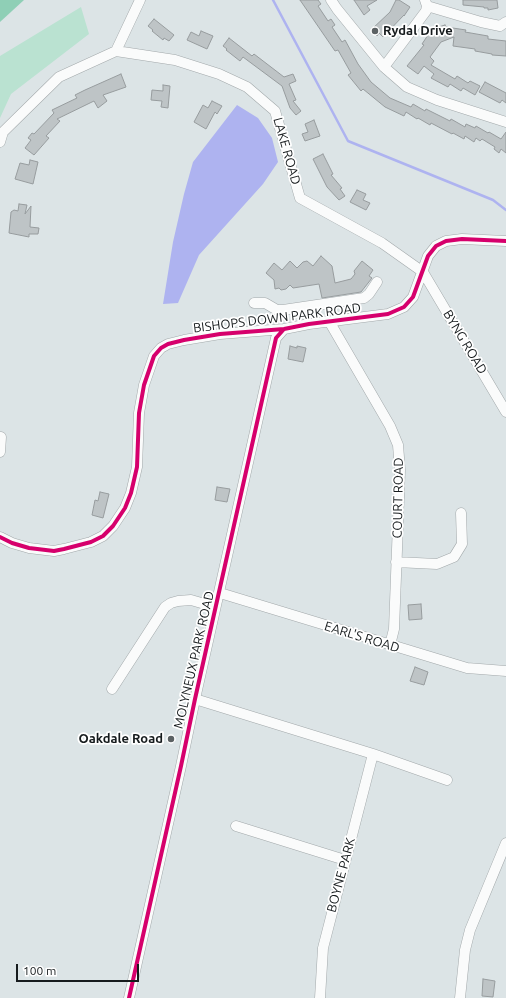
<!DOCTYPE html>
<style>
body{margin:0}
#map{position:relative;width:506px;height:998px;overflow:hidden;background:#dce4e6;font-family:Ubuntu,sans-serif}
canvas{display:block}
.scale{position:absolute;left:16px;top:964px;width:123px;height:18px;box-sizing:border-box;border:2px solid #161b1d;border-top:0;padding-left:5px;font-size:12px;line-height:14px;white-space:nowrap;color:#161b1d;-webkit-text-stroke:3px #fff;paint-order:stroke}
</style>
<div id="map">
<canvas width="506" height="998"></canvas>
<div class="scale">100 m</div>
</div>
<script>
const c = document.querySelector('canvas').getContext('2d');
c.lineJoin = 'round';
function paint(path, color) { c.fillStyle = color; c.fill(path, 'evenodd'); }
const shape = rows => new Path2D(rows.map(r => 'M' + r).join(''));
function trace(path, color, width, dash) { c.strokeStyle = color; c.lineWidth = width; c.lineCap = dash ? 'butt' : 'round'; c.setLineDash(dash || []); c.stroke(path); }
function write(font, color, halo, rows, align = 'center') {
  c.font = font + ' Ubuntu,sans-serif'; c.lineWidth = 3.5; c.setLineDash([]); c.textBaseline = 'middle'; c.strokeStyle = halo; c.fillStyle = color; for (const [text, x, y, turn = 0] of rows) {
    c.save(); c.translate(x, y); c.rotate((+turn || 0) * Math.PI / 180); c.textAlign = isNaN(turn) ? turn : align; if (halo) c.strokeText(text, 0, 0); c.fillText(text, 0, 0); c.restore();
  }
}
const green = shape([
 [81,7,89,34,11,94,0,118,0,56]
]);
const forest = shape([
 [0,0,24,0,0,22]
]);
const water = shape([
 [237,105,258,118,272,138,278,162,263,184,199,255,178,303,163,304,173,242,184,194,193,162]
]);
const stream = shape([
 [273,0,348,141,493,200,506,210]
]);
const building = shape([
 [300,0,318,0,321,4,318,6,328,21,331,19,335,25,332,27,342,42,345,40,358,64,371,82,390,98,411,107,413,104,425,111,426,109,450,121,451,119,465,127,466,124,475,128,476,126,488,133,489,132,501,139,506,132,506,153,501,149,499,153,494,149,495,147,482,139,480,141,476,138,474,142,465,136,464,139,453,133,452,134,431,123,430,125,418,118,417,119,406,112,404,116,385,107,363,89,361,91,348,75,351,73,338,50,335,51,300,0],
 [354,0,377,0,367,6,370,10,364,15,354,0],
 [396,0,399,0,410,7,404,16,404,15,383,37,379,33,377,36,371,30,390,12,396,0],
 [463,0,497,0,498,8,488,10,488,8,484,8,484,7,463,5,463,0],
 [154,19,174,35,169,41,164,38,163,40,152,31,153,30,148,26,154,19],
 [445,25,446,27,466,30,465,32,488,36,488,39,506,41,506,56,492,55,492,54,475,51,475,49,453,46,454,37,441,42,430,57,434,61,431,65,455,79,457,76,468,83,470,81,480,86,475,95,463,88,461,91,450,84,448,87,431,78,434,74,424,66,418,74,407,66,424,45,422,44,432,29,445,25],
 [201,31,213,36,207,49,187,40,191,32,199,36,201,31],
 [229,38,252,56,254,54,284,77,293,74,296,81,289,84,296,100,293,101,301,111,296,115,290,108,282,86,243,57,240,61,226,50,227,49,223,46,229,38],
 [121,74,126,87,103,95,107,101,98,108,94,101,57,119,60,121,46,136,49,138,34,155,25,148,31,140,28,138,32,133,34,134,54,113,52,110,77,98,75,95,85,90,121,74],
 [485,82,506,93,506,103,502,100,500,103,479,92,485,82],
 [163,85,170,86,168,108,161,107,162,101,151,100,152,90,163,91,163,85],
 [212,101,222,106,217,114,215,112,206,129,194,122,203,105,208,108,212,101],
 [314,120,320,136,305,141,302,134,308,132,305,124,314,120],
 [323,154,333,174,331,175,342,188,340,189,345,196,339,200,327,187,313,159,323,154],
 [30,160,38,162,33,184,15,179,20,163,29,165,30,160],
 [357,190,366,194,363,200,370,203,366,210,350,202,357,190],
 [19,204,27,205,25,214,31,206,30,227,39,228,38,234,29,234,29,237,9,233,11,212,14,210,18,211,19,204],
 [321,256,332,266,335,283,351,279,355,274,354,271,362,261,373,270,369,276,372,278,361,292,322,298,319,284,293,288,290,285,286,289,281,290,279,288,275,289,274,280,266,273,274,263,282,270,290,261,297,268,303,262,307,261,313,266,321,256],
 [290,346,297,348,297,346,306,348,303,362,288,359,290,346],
 [217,487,230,489,227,502,215,500,217,487],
 [100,492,109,494,103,518,92,515,95,500,98,501,100,492],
 [421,604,422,619,409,620,408,605,421,604],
 [415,667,428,672,424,685,410,681,415,667],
 [483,979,495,981,493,997,482,996,483,979]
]);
const minor = shape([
 [331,0,337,9,384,67,407,87,437,100,506,122],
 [427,6,481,22,500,26,506,22],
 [116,51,175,60,219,74,247,87,275,111,300,198,382,243,423,272,506,412],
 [116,51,140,0],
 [384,67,426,11,427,6,425,0],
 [0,142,3,132,59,77,116,51],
 [254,303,265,303,277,310,283,310,364,298,369,294,377,282],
 [329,321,390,426,398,445,400,470,394,629,390,645],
 [0,452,1,437],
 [0,537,12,543,29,548,54,551,64,549,91,542,103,536,113,526,125,508,131,493,137,467,139,413,144,385,154,356,161,348,168,344,184,340,220,334,284,329,309,324,388,314,404,307,413,297,428,256,436,246,446,241,462,239,506,241],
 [396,562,437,564,454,557,462,544,461,513],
 [220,593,467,668,506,671],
 [112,689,165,607,171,603,178,601,191,600,215,607],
 [195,699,373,754,447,780],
 [236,826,345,860],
 [129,998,181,766,195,699,276,338,284,329],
 [320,998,323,948,373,754],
 [460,998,465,950,470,930,506,843]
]);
const cycleway = shape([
 [0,537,12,543,29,548,54,551,64,549,91,542,103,536,113,526,125,508,131,493,137,467,139,413,144,385,154,356,161,348,168,344,184,340,220,334,284,329,309,324,388,314,404,307,413,297,428,256,436,246,446,241,462,239,506,241],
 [129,998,181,766,195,699,276,338,284,329]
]);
const markers = [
 [375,31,4,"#5b6163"],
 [171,739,4,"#5b6163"]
];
const poiNames = [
 ["Rydal Drive",383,31],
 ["Oakdale Road",163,739,"right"]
];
const streetNames = [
 ["LAKE ROAD",287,151,74],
 ["BISHOPS DOWN PARK ROAD",277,318,-7],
 ["BYNG ROAD",465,342,59],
 ["COURT ROAD",398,498,-89],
 ["EARL'S ROAD",362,637,17],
 ["MOLYNEUX PARK ROAD",194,660,-77],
 ["BOYNE PARK",341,875,-75]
];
paint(green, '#bae2d1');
paint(forest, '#8fcfb6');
paint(water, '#aeb3f0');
trace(stream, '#aeb3f0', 2.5);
paint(building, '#bec4c6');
trace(building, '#979c9e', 1);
trace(minor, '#a2a8aa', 11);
trace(minor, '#fafbfb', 10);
trace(cycleway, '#d6006c', 4);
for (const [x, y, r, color] of markers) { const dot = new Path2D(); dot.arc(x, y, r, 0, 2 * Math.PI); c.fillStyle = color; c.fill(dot); trace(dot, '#fff', 1.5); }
write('bold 13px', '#161b1d', '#fff', poiNames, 'left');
write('13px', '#161b1d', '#fff', streetNames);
</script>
